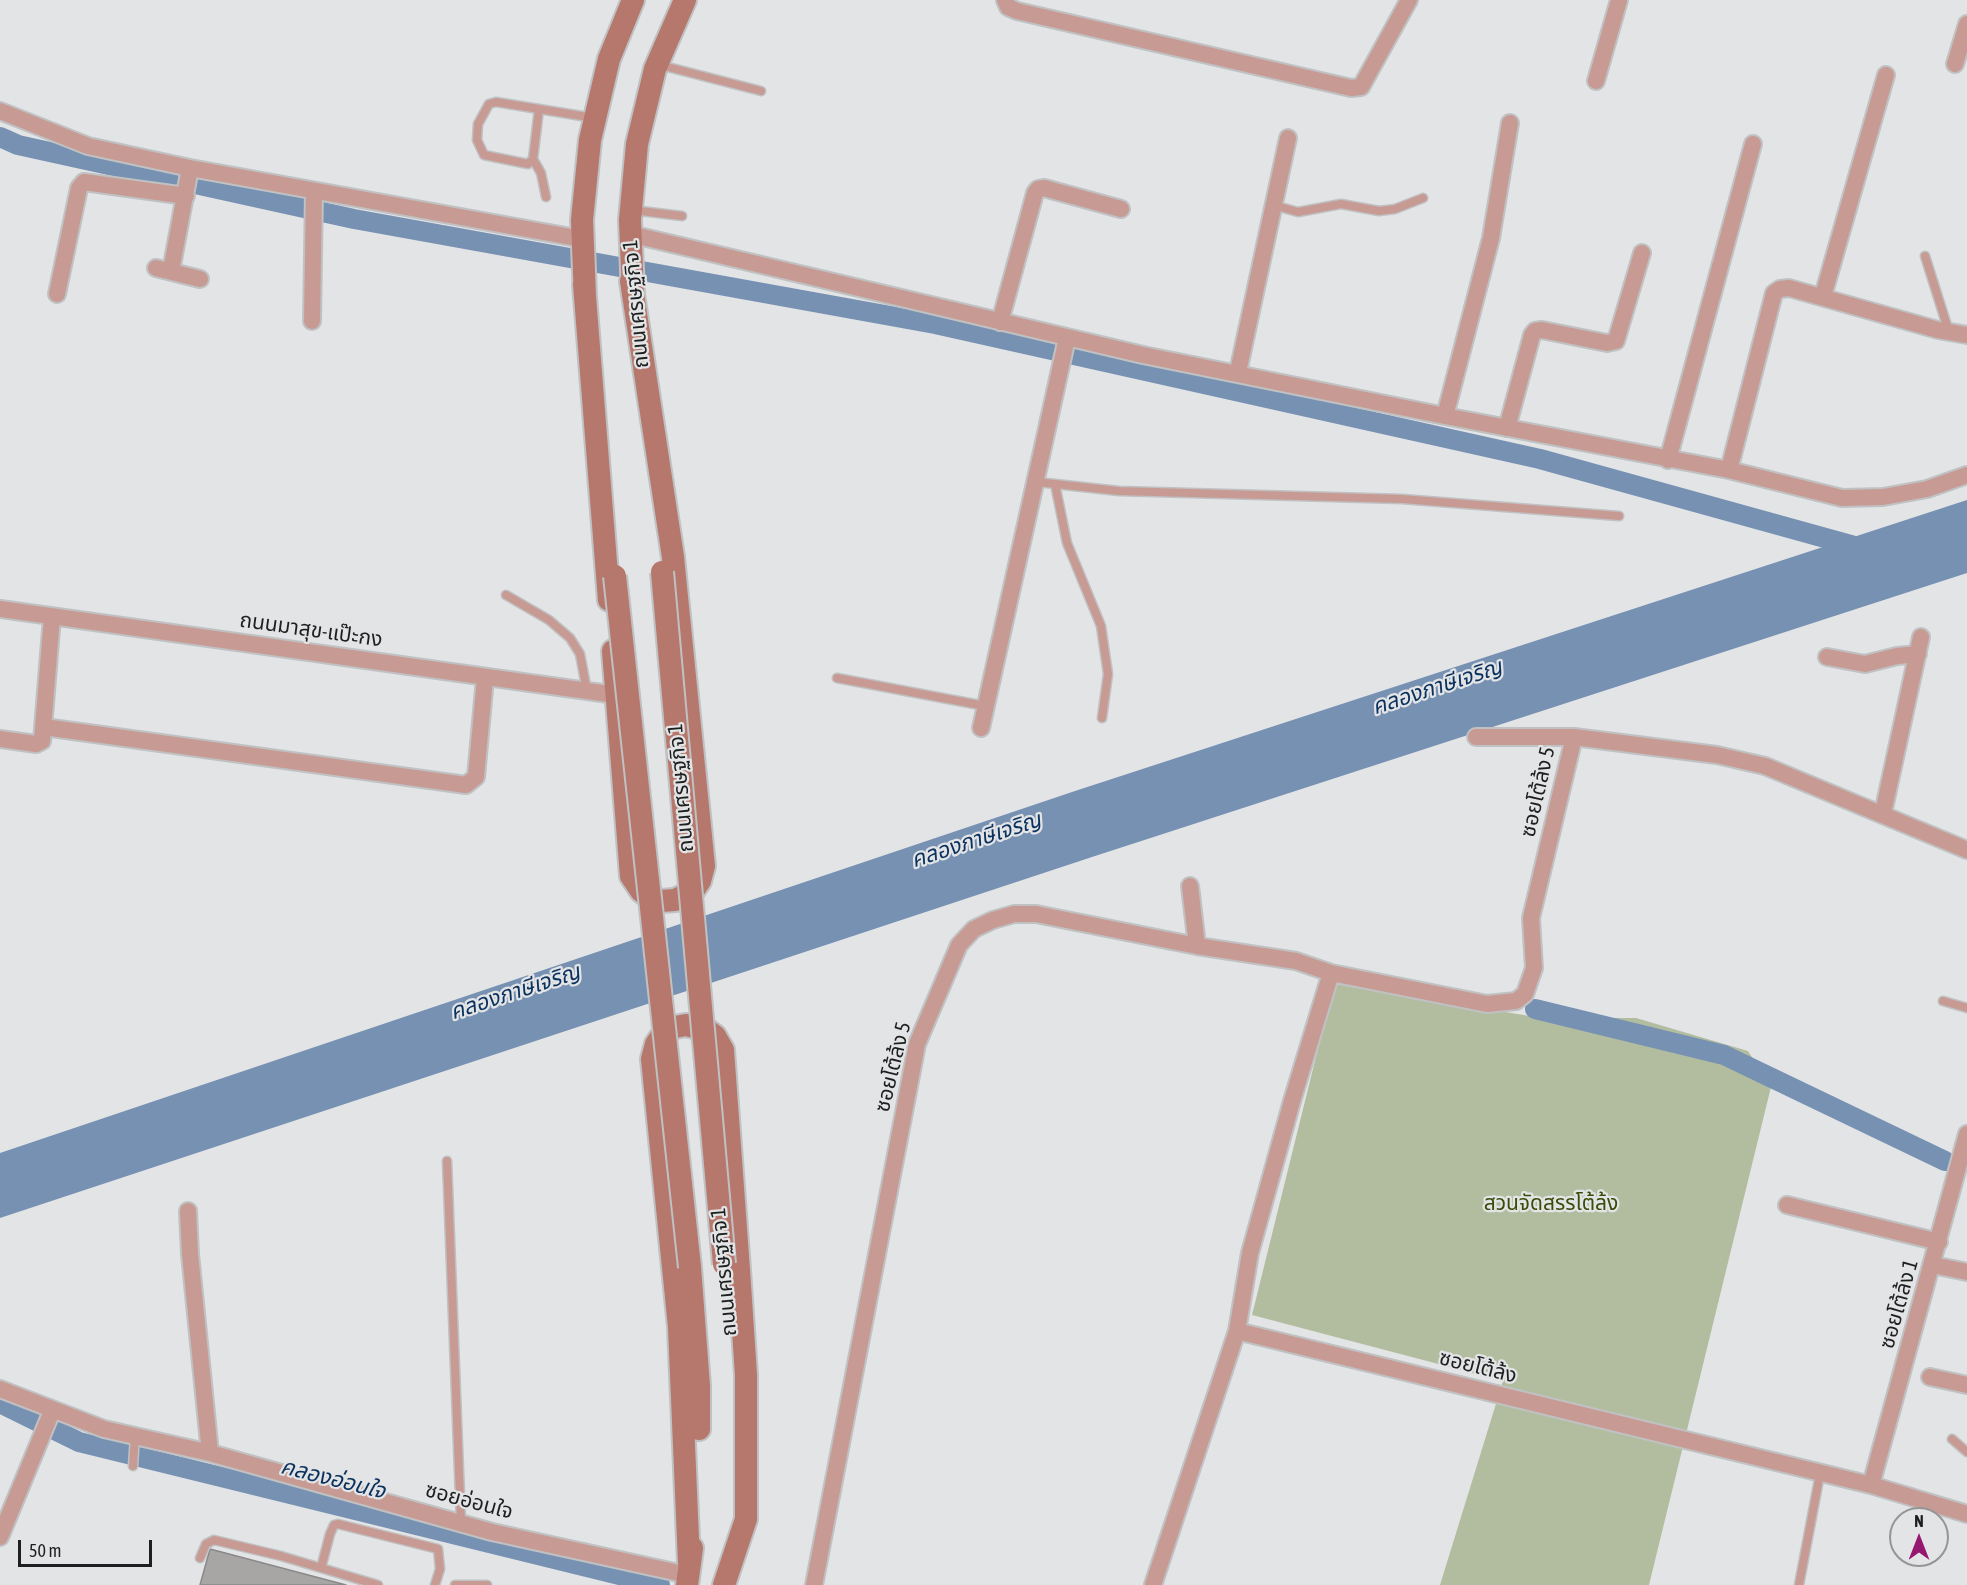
<!DOCTYPE html>
<meta charset="utf-8">
<style>
body{margin:0}
#map{position:relative;width:1967px;height:1585px;overflow:hidden;background:#e3e4e6;font-family:"Asap Condensed",sans-serif}
canvas{display:block}
.north{position:absolute;left:1889px;top:1507px;width:60px;height:60px;box-sizing:border-box;background:#e3e4e6;border:2px solid #949596;border-radius:50%;rotate:0deg;font-size:16px;font-weight:700;line-height:24px;text-align:center;color:#1e1f1f}
.north::after{content:'';display:block;margin:auto;width:21px;height:27px;background:#961770;clip-path:polygon(50% 0,100% 100%,50% 72%,0 100%)}
.scale{position:absolute;left:18px;top:1540px;width:134px;height:27px;box-sizing:border-box;border:3px solid #1e1f1f;border-top:0;padding-left:8px;font-size:18px;line-height:21px;white-space:nowrap;color:#1e1f1f;-webkit-text-stroke:4px #e3e4e6;paint-order:stroke}
</style>
<div id="map">
<canvas width="1967" height="1585"></canvas>
<div class="north">N</div>
<div class="scale">50 m</div>
</div>
<script>
const c = document.querySelector('canvas').getContext('2d');
c.lineJoin = 'round';
function paint(path, color) { c.fillStyle = color; c.fill(path, 'evenodd'); }
const shape = rows => new Path2D(rows.map(r => 'M' + r).join(''));
function trace(path, color, width, dash) { c.strokeStyle = color; c.lineWidth = width; c.lineCap = dash ? 'butt' : 'round'; c.setLineDash(dash || []); c.stroke(path); }
function write(font, color, halo, rows, align = 'center') {
  c.font = font + ' "Asap Condensed","Noto Sans Thai",sans-serif'; c.lineWidth = 4.5; c.setLineDash([]); c.textBaseline = 'middle'; c.strokeStyle = halo; c.fillStyle = color; for (const [text, x, y, turn = 0] of rows) {
    c.save(); c.translate(x, y); c.rotate((+turn || 0) * Math.PI / 180); c.textAlign = isNaN(turn) ? turn : align; if (halo) c.strokeText(text, 0, 0); c.fillText(text, 0, 0); c.restore();
  }
}
const green = shape([
 [1334,984,1542,1018,1636,1018,1748,1051,1771,1087,1649,1585,1440,1585,1503,1381,1252,1315]
]);
const water = shape([
 [1967,500,1967,573,1092,857,0,1218,0,1153,1075,791]
]);
const canal = shape([
 [0,137,18,145,354,219,935,324,1540,459,1865,549],
 [1535,1009,1724,1055,1945,1161],
 [0,1403,79,1442,660,1585]
]);
const building = shape([
 [210,1549,346,1585,200,1585,210,1549]
]);
const lane = shape([
 [660,65,761,91],
 [539,109,533,159,541,173,546,197],
 [533,159,528,164,484,155,477,140,478,124,489,104,496,102,594,118],
 [1273,205,1298,212,1341,204,1379,211,1395,209,1423,198],
 [632,210,682,216],
 [1925,256,1949,332],
 [1037,482,1119,491,1402,499,1619,516],
 [1055,484,1067,543,1101,626,1108,674,1102,718],
 [506,595,549,620,570,638,580,654,587,691],
 [837,678,985,706],
 [1943,1001,1967,1008],
 [447,1161,461,1523],
 [1952,1439,1967,1452],
 [133,1466,135,1436],
 [200,1558,206,1544,214,1540,281,1556,378,1585],
 [321,1568,330,1534,334,1525,338,1524,438,1549,440,1569,435,1585],
 [455,1585,487,1585],
 [1799,1585,1820,1474]
]);
const street = shape([
 [1005,0,1008,7,1017,11,1351,88,1361,87,1409,0],
 [1955,64,1967,24],
 [1596,81,1619,0],
 [0,111,88,146,190,168,582,239],
 [630,234,1143,355,1445,416,1729,470,1842,498,1883,497,1927,489,1967,475],
 [156,268,200,279],
 [171,271,190,168],
 [57,294,79,188,84,182,186,196],
 [1823,296,1886,75],
 [312,321,314,191],
 [1000,322,1035,193,1038,189,1044,188,1121,209],
 [1238,372,1288,138],
 [1445,416,1491,238,1510,123],
 [1507,428,1532,335,1535,331,1542,330,1607,343,1616,341,1642,253],
 [1668,460,1753,144],
 [1729,470,1774,293,1780,289,1789,288,1938,330,1967,335],
 [0,609,616,695],
 [1827,657,1865,664,1897,656,1918,654],
 [44,727,466,785,476,777,485,678],
 [981,728,1067,338],
 [1476,737,1574,737],
 [0,739,36,744,42,741,52,617],
 [1883,813,1921,637],
 [1190,886,1197,946],
 [1787,1205,1939,1242],
 [188,1211,190,1254,210,1453],
 [1933,1265,1967,1272],
 [1237,1331,1871,1485,1967,1514],
 [1930,1377,1967,1385],
 [0,1389,104,1429,210,1453,492,1532,688,1575],
 [1871,1485,1967,1134],
 [0,1537,52,1411],
 [814,1585,917,1044,959,945,974,929,993,920,1014,914,1036,914,1197,946,1296,961,1331,973,1487,1004,1516,1001,1525,994,1534,968,1531,918,1574,737,1717,755,1765,766,1967,850],
 [1153,1585,1237,1331,1250,1253,1292,1101,1331,973]
]);
const secondary = shape([
 [584,284,609,600],
 [633,295,630,220,637,144,655,69,685,0],
 [585,297,582,220,590,140,609,59,633,0],
 [613,651,631,876,641,891,649,897,661,901,675,900,693,891,700,881,704,866,673,557,631,281],
 [690,1267,699,1386,699,1429],
 [689,1563,679,1327,652,1059,656,1044,663,1034,675,1027,686,1025,707,1030,715,1036,723,1050,739,1270,746,1375,746,1519,724,1585],
 [687,1585,692,1548]
]);
const secondaryBridge = shape([
 [662,572,724,1264],
 [615,576,690,1267]
]);
const streetNames = [
 ["ถนนเศรษฐกิจ 1",636,304,-95],
 ["ถนนมาสุข-แป๊ะกง",311,630,8],
 ["ถนนเศรษฐกิจ 1",681,788,-95],
 ["ซอยโต้ล้ง 5",1538,792,-77],
 ["ซอยโต้ล้ง 5",893,1067,-76],
 ["ถนนเศรษฐกิจ 1",724,1272,-95],
 ["ซอยโต้ล้ง 1",1899,1304,-74],
 ["ซอยโต้ล้ง",1478,1367,14],
 ["ซอยอ่อนใจ",469,1501,15]
];
const parkNames = [
 ["สวนจัดสรรโต้ล้ง",1551,1203]
];
const waterNames = [
 ["คลองภาษีเจริญ",1437,687,-18],
 ["คลองภาษีเจริญ",976,840,-18],
 ["คลองภาษีเจริญ",515,992,-18],
 ["คลองอ่อนใจ",333,1479,14]
];
paint(green, '#b2bda0');
paint(water, '#7791b3');
trace(canal, '#7791b3', 20);
paint(building, '#a8a6a5');
trace(building, '#8a8888', 1.5);
trace(lane, '#c0c1c2', 11);
trace(street, '#c0c1c2', 20);
trace(secondary, '#c0c1c2', 26);
trace(lane, '#c79b94', 8);
trace(street, '#c79b94', 16);
trace(secondary, '#b6776c', 22);
trace(secondaryBridge, '#c0c1c2', 26, []);
trace(secondaryBridge, '#b6776c', 22);
write('21px', '#1e1f1f', '#e3e4e6', streetNames);
write('21px', '#3b4c09', '#e3e4e6', parkNames);
write('italic 22px', '#0b325e', '#e3e4e6', waterNames);
</script>
